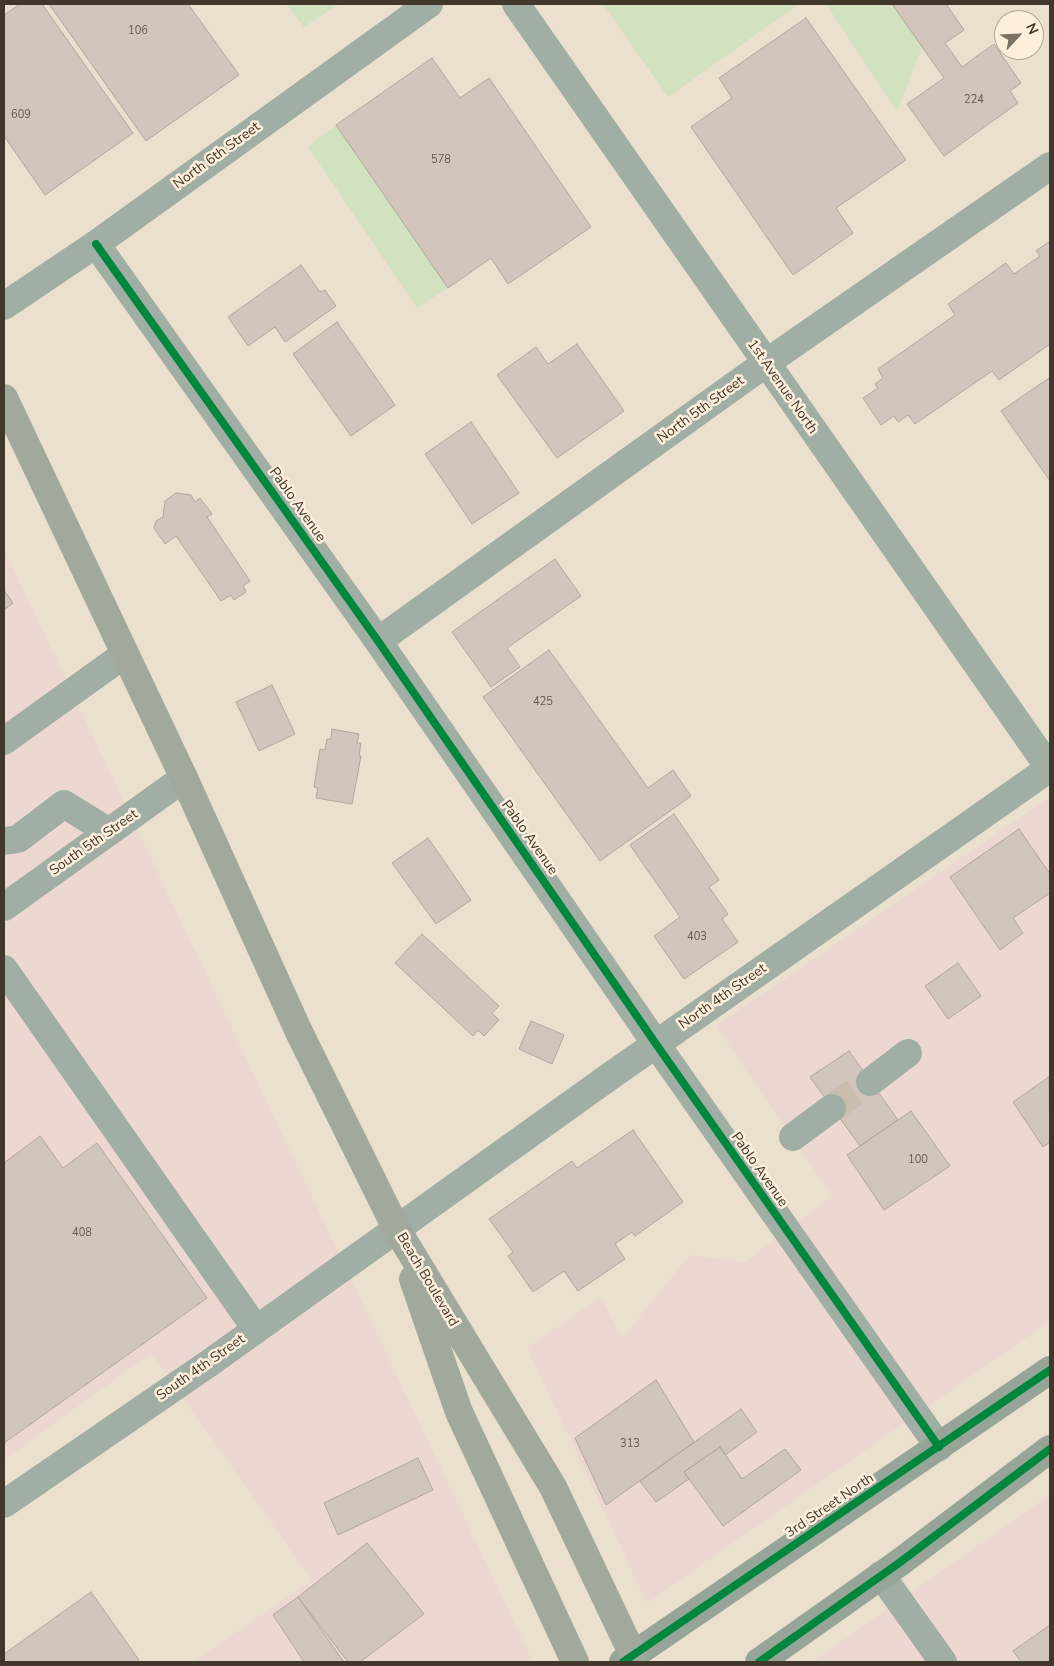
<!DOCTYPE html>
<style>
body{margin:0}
#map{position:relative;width:1054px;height:1666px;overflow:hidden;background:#ebdfce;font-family:"Nunito Sans",sans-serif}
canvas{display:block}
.frame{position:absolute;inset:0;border:5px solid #41372b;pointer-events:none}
.north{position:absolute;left:994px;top:10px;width:50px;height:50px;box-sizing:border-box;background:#feefdd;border:1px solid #b2a596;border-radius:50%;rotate:65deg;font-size:14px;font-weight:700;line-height:20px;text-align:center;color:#41372b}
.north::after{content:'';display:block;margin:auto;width:18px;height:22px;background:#7c7264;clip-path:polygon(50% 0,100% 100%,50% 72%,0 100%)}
</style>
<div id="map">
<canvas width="1054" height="1666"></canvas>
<div class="frame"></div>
<div class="north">N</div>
</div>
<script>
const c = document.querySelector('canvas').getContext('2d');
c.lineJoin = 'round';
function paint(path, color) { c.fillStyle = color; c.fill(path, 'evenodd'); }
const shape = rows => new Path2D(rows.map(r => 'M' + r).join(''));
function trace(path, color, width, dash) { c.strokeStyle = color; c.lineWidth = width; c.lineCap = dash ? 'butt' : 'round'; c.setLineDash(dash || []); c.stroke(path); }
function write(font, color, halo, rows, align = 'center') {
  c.font = font + ' "Nunito Sans",sans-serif'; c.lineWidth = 5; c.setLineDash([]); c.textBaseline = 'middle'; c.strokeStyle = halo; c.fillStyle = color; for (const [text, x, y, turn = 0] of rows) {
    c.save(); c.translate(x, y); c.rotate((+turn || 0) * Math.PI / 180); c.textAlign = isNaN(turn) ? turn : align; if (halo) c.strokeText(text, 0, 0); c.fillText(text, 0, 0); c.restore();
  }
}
const commercial = shape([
 [4,549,533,1662,193,1662,312,1580,151,1353,4,1460],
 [1050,797,1050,1321,647,1603,527,1348,601,1297,622,1338,690,1255,745,1262,832,1196,716,1026],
 [1050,1495,1050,1662,812,1662]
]);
const green = shape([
 [287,4,336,4,337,5,304,27],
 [603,4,799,4,668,97],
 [826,4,892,4,922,47,897,111],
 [336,125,448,288,417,308,308,147]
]);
const building = shape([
 [20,4,42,4,133,133,45,195,4,136,4,15,20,4],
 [49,4,188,4,239,75,146,141,49,4],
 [892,4,946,4,964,30,945,43,962,67,994,44,1021,83,1010,91,1018,103,944,156,907,104,944,78,892,4],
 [806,18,906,160,836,208,853,233,793,275,691,127,732,98,719,78,806,18],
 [432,58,460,98,489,78,591,227,508,284,491,258,448,288,336,125,432,58],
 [1050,241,1050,344,999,380,992,371,915,424,908,415,898,422,894,416,881,425,863,398,878,388,875,384,883,378,878,369,955,315,948,304,1006,263,1014,274,1040,256,1036,251,1050,241],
 [301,265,320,292,325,290,336,306,285,342,275,327,248,346,228,317,301,265],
 [337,322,395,405,351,436,293,354,337,322],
 [577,344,624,411,557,458,497,375,536,347,548,364,577,344],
 [1049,378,1050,380,1050,481,1001,411,1049,378],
 [471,422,519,493,472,524,425,454,471,422],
 [176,493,191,495,195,502,200,498,212,514,207,517,250,581,243,586,246,592,234,600,231,595,221,601,176,536,165,544,154,528,156,521,163,517,165,501,176,493],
 [555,559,581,596,507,648,520,667,491,687,452,632,555,559],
 [4,590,13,603,4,610,4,590],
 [549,650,648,788,673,770,691,796,600,861,483,697,549,650],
 [272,685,295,734,259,751,236,702,272,685],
 [332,729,359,734,357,743,361,743,359,756,361,756,352,804,316,798,318,788,314,787,320,749,325,750,327,739,331,739,332,729],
 [674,814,719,880,709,887,728,914,722,919,738,942,684,979,654,936,680,917,630,845,674,814],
 [1019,829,1050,874,1050,893,1013,918,1023,933,1000,950,950,877,1019,829],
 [428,838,471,900,436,924,392,863,428,838],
 [422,934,499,1006,492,1013,499,1020,484,1036,478,1030,473,1036,395,963,422,934],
 [958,963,981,996,948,1019,925,986,958,963],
 [531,1021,564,1035,552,1064,519,1049,531,1021],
 [849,1051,898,1120,860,1146,810,1077,849,1051],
 [1049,1077,1050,1142,1043,1147,1013,1102,1049,1077],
 [911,1111,950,1166,884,1210,847,1155,911,1111],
 [633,1130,683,1202,635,1236,632,1232,615,1244,625,1259,578,1291,564,1271,533,1292,508,1256,513,1252,489,1219,572,1161,577,1168,633,1130],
 [40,1136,63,1168,97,1143,207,1298,4,1443,4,1163,40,1136],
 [656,1380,694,1442,606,1505,575,1438,656,1380],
 [741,1409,757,1432,725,1455,720,1447,684,1472,689,1479,656,1502,640,1481,741,1409],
 [720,1447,742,1479,785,1449,801,1470,723,1526,684,1472,720,1447],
 [418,1458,433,1490,338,1535,324,1503,418,1458],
 [367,1543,424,1614,360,1662,344,1662,298,1597,367,1543],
 [91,1592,139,1660,136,1662,4,1662,4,1654,91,1592],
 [298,1597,348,1662,304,1662,273,1615,298,1597],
 [1050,1625,1050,1662,1021,1662,1013,1651,1050,1625]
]);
const minorTunnel = shape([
 [832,1108,870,1082]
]);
const minor = shape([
 [516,4,1050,769],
 [96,244,378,641,656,1044,939,1447],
 [4,306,96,244,429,4],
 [378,641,766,363,1050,166],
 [4,741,125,654],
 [4,841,18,839,64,804,109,832],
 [4,907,184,778],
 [4,969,256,1329],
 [870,1082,908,1053],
 [793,1137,832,1108],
 [4,1504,208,1364,609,1077,1050,768],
 [881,1575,943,1662]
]);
const major = shape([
 [623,1662,1050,1370],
 [759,1662,899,1563,1050,1449]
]);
const highway = shape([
 [4,398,184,778,299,1032,396,1228,553,1487,633,1655],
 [413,1279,459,1412,575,1662]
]);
const cycleway = shape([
 [96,244,378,641,656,1044,939,1447],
 [623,1662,1050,1370],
 [759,1662,899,1563,1050,1449]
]);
const numberNames = [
 ["106",138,31],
 ["224",974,100],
 ["609",21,115],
 ["578",441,160],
 ["425",543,702],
 ["403",697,937],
 ["100",918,1160],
 ["408",82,1233],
 ["313",630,1444]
];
const streetNames = [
 ["North 6th Street",217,156,-36],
 ["1st Avenue North",782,387,55],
 ["North 5th Street",701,410,-36],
 ["Pablo Avenue",297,505,55],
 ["Pablo Avenue",529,838,55],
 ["South 5th Street",94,843,-35],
 ["North 4th Street",723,997,-35],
 ["Pablo Avenue",759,1170,55],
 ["Beach Boulevard",427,1280,59],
 ["South 4th Street",201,1368,-35],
 ["3rd Street North",830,1506,-34]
];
paint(commercial, '#edd8d1');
paint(green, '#d2e1be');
paint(building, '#d2c5bc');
trace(building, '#b2a59c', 1);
trace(minorTunnel, '#c9bdad', 28, [28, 14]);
trace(minor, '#a0aea4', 28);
trace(major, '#97a598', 28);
trace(highway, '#a0a99c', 28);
trace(cycleway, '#00873e', 8);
write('11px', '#655a4f', null, numberNames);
write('14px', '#41372b', '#feefdd', streetNames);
</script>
